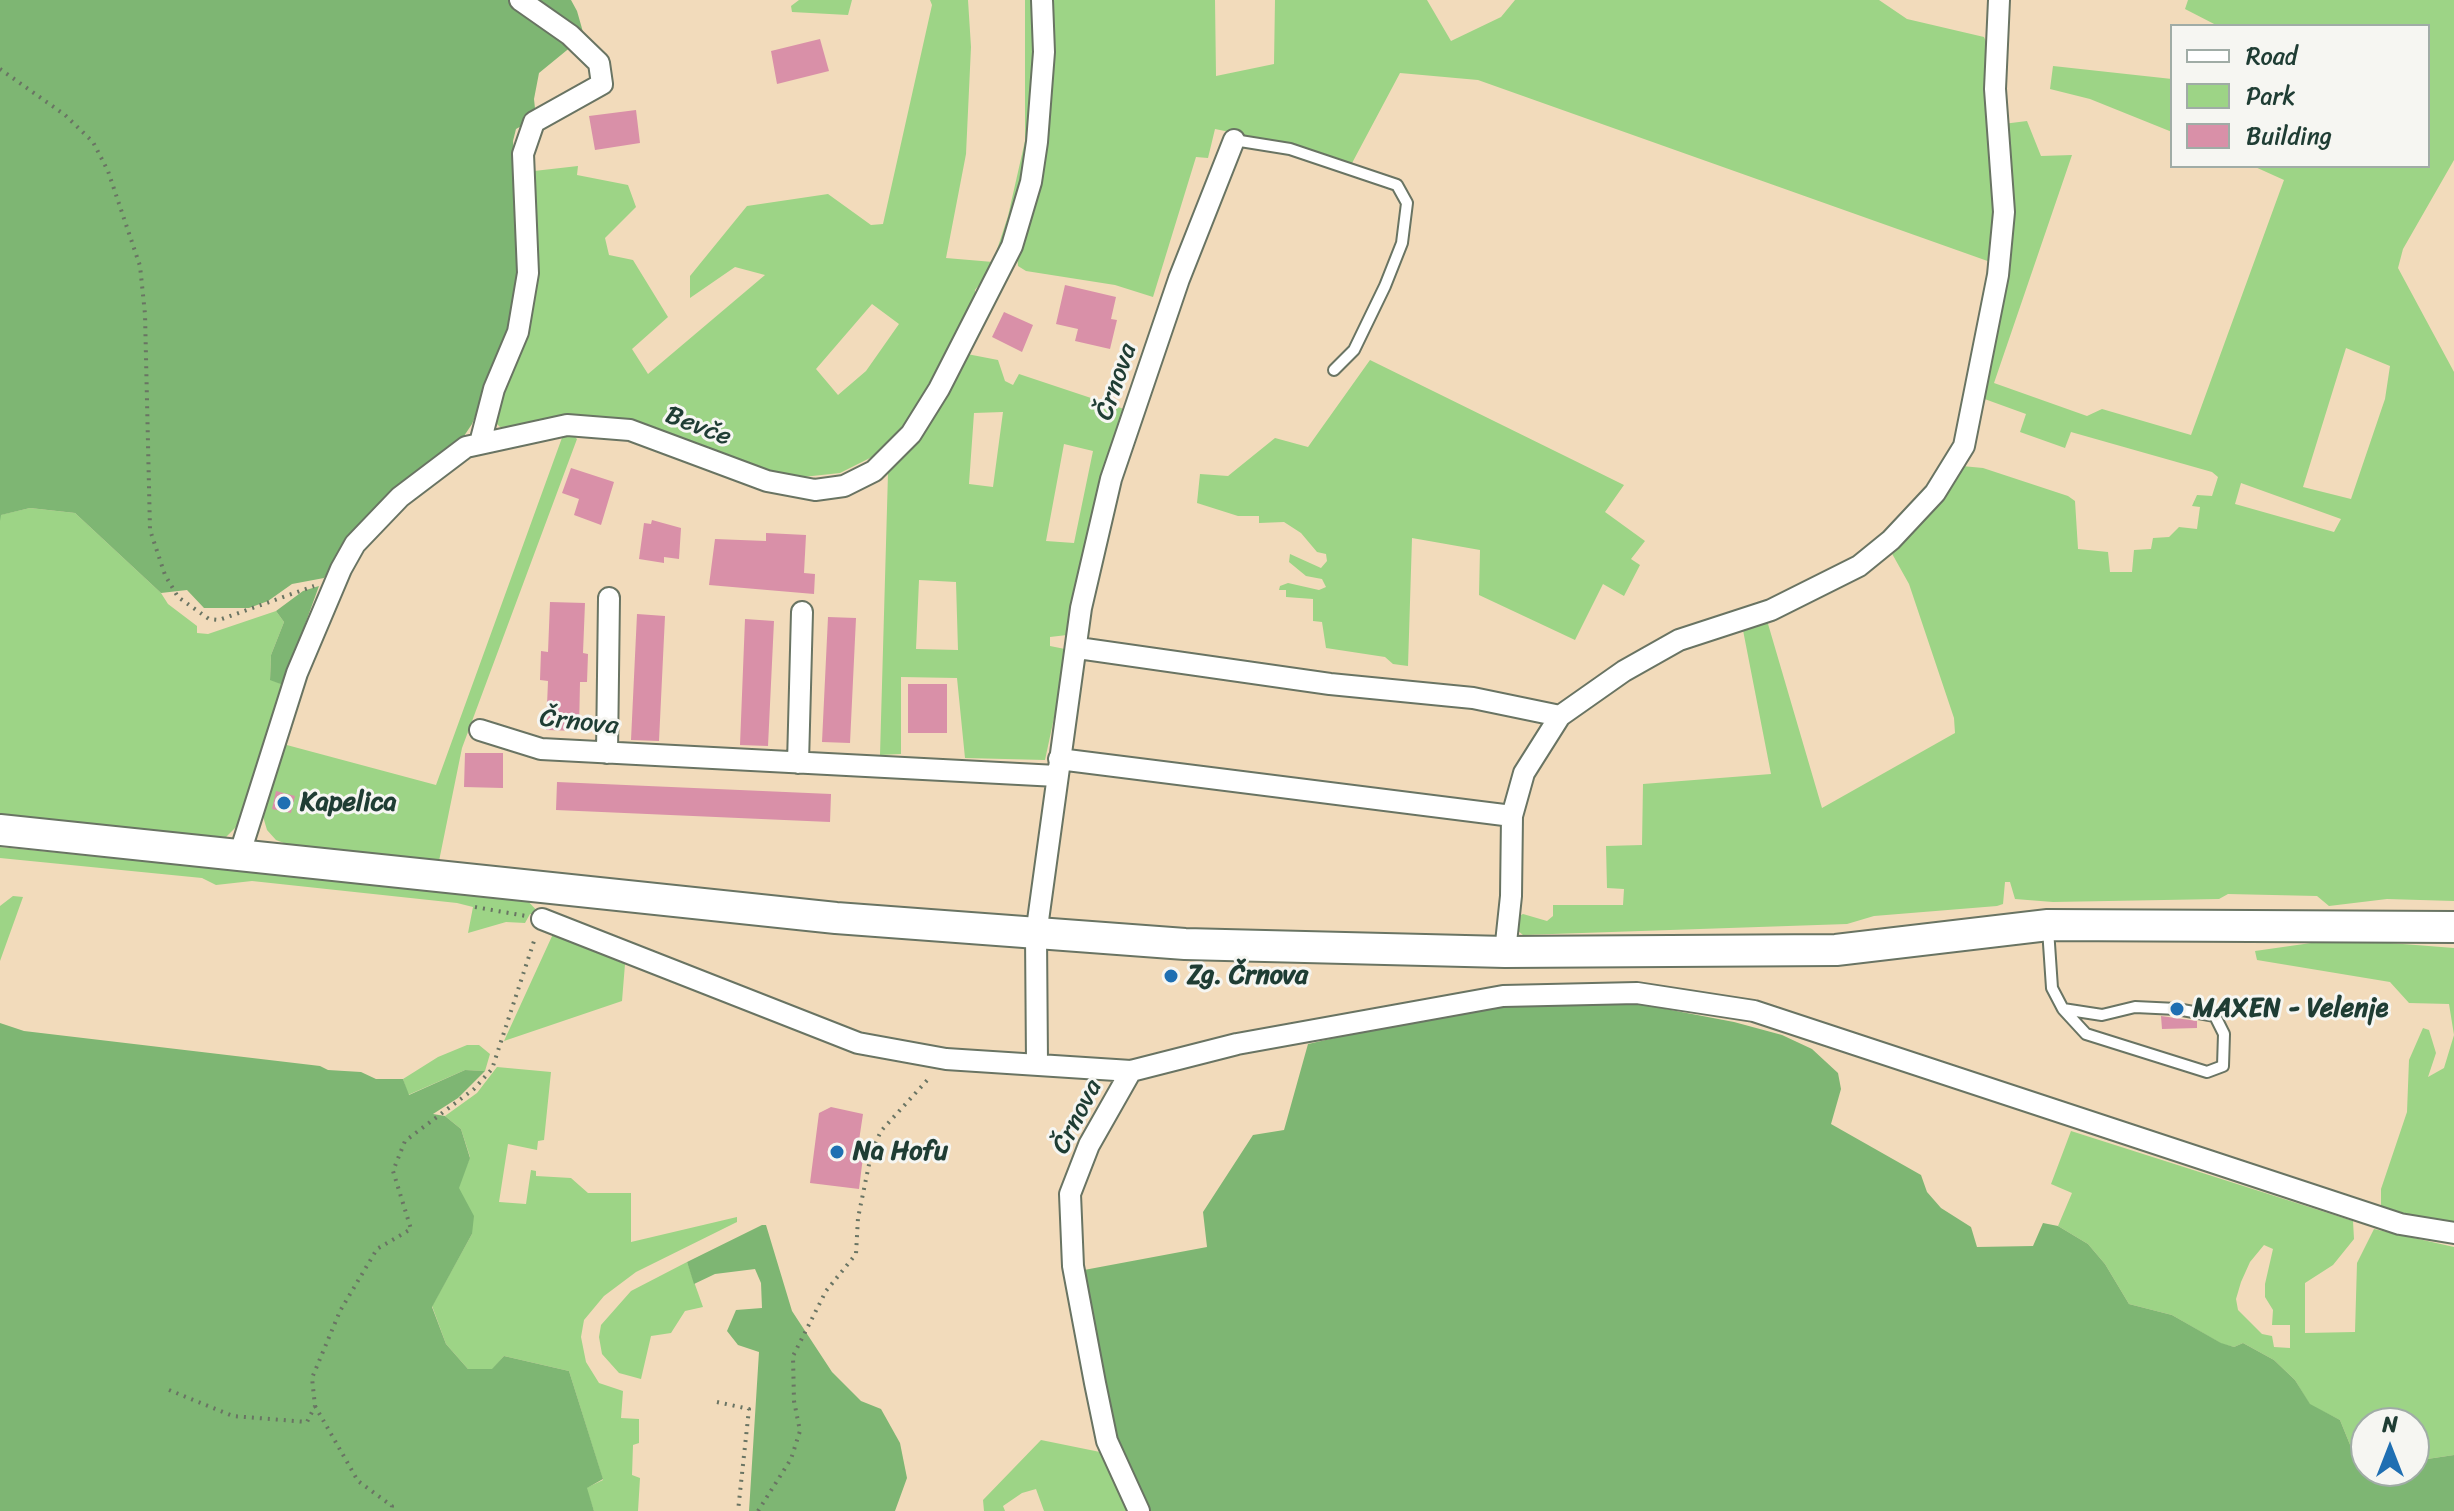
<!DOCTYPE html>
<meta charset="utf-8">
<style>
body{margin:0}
#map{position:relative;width:2454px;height:1511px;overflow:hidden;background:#f2dbbb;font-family:Sriracha,sans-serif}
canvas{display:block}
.legend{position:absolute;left:2170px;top:24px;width:260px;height:144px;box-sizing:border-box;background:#f6f6f2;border:2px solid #a0aca6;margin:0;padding:10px 14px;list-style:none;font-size:24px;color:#1f3d34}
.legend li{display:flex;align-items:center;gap:16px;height:40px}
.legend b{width:40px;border:2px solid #a0aca6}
.north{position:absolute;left:2350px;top:1407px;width:80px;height:80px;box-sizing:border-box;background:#f6f6f2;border:2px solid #a0aca6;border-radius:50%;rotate:0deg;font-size:22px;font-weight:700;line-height:32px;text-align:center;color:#1f3d34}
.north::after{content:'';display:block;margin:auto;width:28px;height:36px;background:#1f6fb2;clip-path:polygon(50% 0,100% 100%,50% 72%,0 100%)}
</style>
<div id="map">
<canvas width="2454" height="1511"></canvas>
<ul class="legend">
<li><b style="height:10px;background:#fff"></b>Road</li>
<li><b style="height:22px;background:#9dd486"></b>Park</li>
<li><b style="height:22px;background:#d990a8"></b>Building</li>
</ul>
<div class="north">N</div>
</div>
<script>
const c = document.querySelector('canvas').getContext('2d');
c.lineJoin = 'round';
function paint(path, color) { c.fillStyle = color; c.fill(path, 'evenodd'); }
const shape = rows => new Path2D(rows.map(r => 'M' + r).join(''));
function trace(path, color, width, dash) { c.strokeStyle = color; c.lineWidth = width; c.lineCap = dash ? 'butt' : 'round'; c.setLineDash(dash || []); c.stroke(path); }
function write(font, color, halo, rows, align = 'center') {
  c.font = font + ' Sriracha,sans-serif'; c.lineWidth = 6; c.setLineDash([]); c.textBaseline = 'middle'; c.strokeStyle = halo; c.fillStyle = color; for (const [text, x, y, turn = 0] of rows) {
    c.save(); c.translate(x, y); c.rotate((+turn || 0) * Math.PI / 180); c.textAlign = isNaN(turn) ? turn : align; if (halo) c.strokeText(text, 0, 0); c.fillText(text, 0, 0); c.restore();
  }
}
const green = shape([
 [799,0,852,0,848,15,792,12,791,6],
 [930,0,968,0,971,47,966,154,946,258,993,262,1008,216,1025,141,1025,0,1035,0,1037,52,1027,166,998,262,975,290,976,308,909,425,884,451,840,473,803,477,769,471,631,422,500,427,492,419,530,179,534,171,578,166,577,175,628,185,636,207,605,238,609,255,633,260,668,317,632,349,648,374,765,275,735,267,690,298,690,276,747,206,828,194,871,225,883,224,932,5],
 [872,304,899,324,866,371,838,395,816,369],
 [1052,0,1215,0,1216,76,1274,64,1275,0,1427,0,1451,41,1501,17,1515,0,1879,0,1907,19,1984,37,1988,46,1998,165,1996,264,1478,80,1400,73,1351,165,1283,143,1215,129,1208,158,1196,157,1153,297,1115,285,1026,271,1018,266,1017,255,1044,162],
 [2188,0,2454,0,2454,160,2403,249,2398,268,2454,372,2454,901,2387,899,2329,906,2317,896,2228,894,2219,899,2053,902,2015,899,2010,882,2005,882,2003,904,1997,906,1874,916,1847,924,1523,935,1517,930,1515,918,1523,914,1547,921,1553,916,1553,905,1623,905,1624,889,1607,888,1606,846,1642,845,1643,784,1771,774,1742,625,1766,617,1822,808,1955,733,1954,718,1909,584,1890,550,1962,466,1983,468,2068,496,2075,501,2078,549,2108,552,2110,572,2132,572,2134,550,2151,549,2153,538,2169,537,2179,527,2197,529,2200,507,2192,506,2197,495,2212,496,2218,477,2212,472,2071,432,2065,448,2020,432,2026,414,1979,397,2003,124,2027,121,2041,156,2072,155,1994,383,2087,416,2102,409,2191,435,2284,180,2253,166,2428,166,2428,26,2218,26,2185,9],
 [2346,348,2390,366,2385,399,2351,499,2303,487],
 [2241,483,2341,519,2334,532,2235,504],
 [2053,66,2172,79,2172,132,2090,99,2050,89],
 [967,354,998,360,1005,381,1013,385,1019,374,1124,409,1102,476,1067,635,1050,637,1050,646,1065,649,1067,657,1045,760,965,758,957,678,901,677,901,754,880,755,888,473],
 [1003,412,993,487,969,484,974,413],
 [1064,444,1093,451,1074,543,1046,541],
 [919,580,956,582,958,650,916,649],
 [1370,360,1624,485,1605,512,1645,541,1631,559,1640,565,1624,596,1603,584,1575,640,1479,595,1480,550,1412,538,1408,666,1393,664,1385,657,1326,648,1322,622,1313,621,1313,599,1286,597,1286,590,1279,590,1280,586,1288,583,1319,590,1326,587,1322,579,1306,576,1289,562,1290,554,1321,568,1327,561,1326,554,1317,552,1301,533,1284,522,1259,523,1259,516,1238,516,1197,503,1200,474,1228,476,1275,438,1308,447],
 [572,434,577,439,462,748,439,861,297,848,276,840,267,830,262,813,283,744,436,785,563,435],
 [30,508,75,513,161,593,168,604,197,626,197,633,208,634,276,611,284,622,271,655,270,679,283,685,238,825,226,837,0,818,0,515],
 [0,847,526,899,540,914,530,914,525,923,506,922,468,933,473,907,457,903,252,881,216,885,202,878,0,858],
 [13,896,23,897,0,961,0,906],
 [553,934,625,964,622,1001,504,1041],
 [2339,939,2454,948,2454,1227,2381,1209,2381,1189,2407,1112,2409,1060,2423,1028,2429,1030,2436,1053,2428,1077,2444,1068,2454,1035,2449,1004,2409,1003,2390,982,2257,960,2255,951],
 [467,1045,479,1045,490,1054,485,1071,465,1070,408,1095,403,1079,438,1057],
 [497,1067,551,1072,544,1140,538,1141,537,1150,508,1144,499,1202,526,1204,531,1170,536,1171,536,1176,571,1178,588,1193,631,1193,631,1242,737,1217,737,1222,636,1272,604,1296,584,1320,581,1337,586,1362,599,1383,623,1391,621,1418,639,1419,639,1443,633,1445,632,1475,640,1478,638,1511,594,1511,586,1488,603,1480,569,1371,504,1356,492,1370,468,1369,446,1344,432,1306,472,1234,458,1188,470,1157,461,1129,445,1116,477,1093],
 [2071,1131,2353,1221,2354,1239,2333,1265,2305,1283,2305,1333,2355,1332,2357,1263,2374,1229,2454,1247,2454,1455,2414,1461,2414,1423,2366,1423,2366,1458,2357,1462,2340,1420,2310,1405,2295,1380,2274,1360,2243,1343,2234,1347,2222,1344,2172,1315,2129,1304,2105,1264,2088,1244,2058,1226,2072,1193,2051,1184],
 [2264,1245,2273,1249,2265,1284,2265,1297,2273,1310,2272,1325,2290,1325,2290,1348,2274,1347,2272,1336,2262,1334,2238,1310,2236,1299,2241,1282,2250,1262],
 [687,1262,703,1307,685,1311,671,1333,651,1336,641,1379,619,1373,602,1354,599,1337,601,1325,631,1291],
 [1041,1440,1105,1453,1130,1511,1044,1511,1036,1489,1022,1493,1003,1506,1005,1511,984,1511,983,1500]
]);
const forest = shape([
 [0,0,571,0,577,11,587,46,572,46,539,73,534,99,536,118,516,129,513,141,522,242,514,323,472,424,460,442,392,492,359,525,324,578,292,584,268,601,249,608,204,608,187,590,161,593,75,513,30,508,1,515,0,521],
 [319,586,283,685,270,680,271,655,284,622,276,611,303,591],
 [1629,1002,1734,1022,1782,1035,1812,1049,1838,1073,1841,1089,1831,1124,1921,1175,1927,1192,1941,1208,1971,1227,1977,1247,2033,1246,2043,1223,2058,1226,2088,1244,2105,1264,2129,1304,2172,1315,2221,1343,2234,1347,2243,1343,2274,1360,2295,1380,2310,1404,2340,1420,2357,1462,2366,1458,2366,1471,2414,1471,2414,1461,2454,1455,2454,1511,1145,1511,1117,1446,1084,1270,1207,1247,1203,1212,1253,1135,1284,1130,1308,1044,1431,1016,1522,1005],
 [0,1023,24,1031,320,1066,328,1070,361,1072,376,1079,403,1079,409,1095,465,1070,485,1071,458,1098,433,1114,445,1116,461,1129,470,1158,459,1188,474,1216,472,1234,432,1307,446,1344,468,1369,492,1369,504,1356,569,1371,603,1479,587,1488,594,1511,0,1511],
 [762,1225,766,1225,792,1311,832,1372,861,1401,881,1409,900,1443,907,1478,895,1511,749,1511,759,1352,738,1345,727,1331,736,1310,762,1308,761,1283,755,1269,715,1274,694,1284,687,1262]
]);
const building = shape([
 [820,39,829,71,777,84,771,51],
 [636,110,640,143,595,150,589,116],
 [1065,285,1116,297,1111,319,1117,320,1110,349,1075,341,1078,329,1056,324],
 [1004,312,1033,325,1022,352,992,337],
 [571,468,614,482,601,525,574,515,579,499,562,493],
 [652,520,681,528,679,559,664,557,664,563,639,559,644,523,651,524],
 [766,533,806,535,804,573,815,574,814,594,709,585,715,539,766,541],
 [550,602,585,603,583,653,588,654,587,682,580,682,579,731,546,730,548,681,540,680,541,651,548,652],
 [637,614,665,616,659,741,631,740],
 [828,617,856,618,850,743,822,742],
 [745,619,774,621,768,746,740,745],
 [908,684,947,684,947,733,908,733],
 [465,753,503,753,503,788,464,787],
 [557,782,831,794,830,822,556,810],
 [276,791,295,796,291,813,272,809],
 [2161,1016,2197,1021,2197,1028,2162,1029],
 [831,1107,863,1114,858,1147,863,1157,859,1189,810,1183,819,1113]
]);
const path = shape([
 [0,69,65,115,93,142,108,171,140,266,145,314,150,530,165,575,178,597,209,619,219,620,314,586],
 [475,907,526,916],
 [169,1390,233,1416,307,1422,315,1406,312,1378,340,1311,377,1249,411,1229,393,1171,405,1141,474,1089,492,1069,535,938],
 [717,1402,749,1409,738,1511],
 [315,1406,358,1481,392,1506,391,1511],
 [758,1511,791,1459,800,1431,794,1401,793,1356,826,1291,856,1254,858,1218,872,1150,881,1131,931,1076]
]);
const lane = shape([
 [1234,140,1290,149,1397,185,1407,203,1402,243,1385,286,1354,350,1334,370],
 [2048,929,2052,988,2063,1009,2102,1015,2135,1007,2177,1009,2215,1016,2224,1034,2223,1066,2207,1072,2086,1034,2063,1009]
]);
const street = shape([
 [480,443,494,389,518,332,528,273,523,154,534,122,602,84,599,63,570,35,520,0],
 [1078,648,1330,684,1473,698,1560,716],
 [480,730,541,749,1057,776],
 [607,753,609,598],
 [1059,759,1512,816],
 [798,763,802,612],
 [239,856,297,673,341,569,355,544,400,497,466,447,567,425,630,430,767,481,815,490,844,486,874,471,911,434,939,389,1012,246,1031,182,1037,142,1044,52,1042,0],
 [542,919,858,1043,946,1059,1131,1071,1237,1044,1503,996,1637,993,1754,1011,2400,1224,2454,1233],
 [1505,952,1511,896,1512,816,1524,773,1560,716,1624,671,1679,640,1771,610,1859,566,1891,540,1935,493,1964,446,1998,275,2004,212,1995,89,1999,0],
 [1037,1063,1036,935,1081,608,1111,479,1179,279,1234,140],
 [1131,1071,1089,1145,1070,1194,1073,1266,1095,1383,1107,1441,1139,1511]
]);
const primary = shape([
 [0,830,836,918,1185,944,1505,952,1836,950,2048,925,2454,927]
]);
const markers = [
 [284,803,8,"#1f6fb2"],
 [1171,976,8,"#1f6fb2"],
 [2177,1009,8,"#1f6fb2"],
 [837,1152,8,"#1f6fb2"]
];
const streetNames = [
 ["Črnova",1117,382,-71],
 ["Bevče",698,427,21],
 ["Črnova",579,723,6],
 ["Črnova",1078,1117,-63]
];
const poiNames = [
 ["Kapelica",300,803],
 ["Zg. Črnova",1187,976],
 ["MAXEN - Velenje",2193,1009],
 ["Na Hofu",853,1152]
];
paint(green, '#9dd486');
paint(forest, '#7eb673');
paint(building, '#d990a8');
trace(lane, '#697463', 14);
trace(street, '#697463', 24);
trace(primary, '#697463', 34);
trace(path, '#697463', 4, [2, 6]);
trace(lane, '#fff', 10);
trace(street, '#fff', 20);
trace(primary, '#fff', 30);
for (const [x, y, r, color] of markers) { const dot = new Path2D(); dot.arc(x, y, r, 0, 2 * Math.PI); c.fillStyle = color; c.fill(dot); trace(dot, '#f6f6f2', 3); }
write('26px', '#1f3d34', '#f6f6f2', streetNames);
write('bold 26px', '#1f3d34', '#f6f6f2', poiNames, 'left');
</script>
